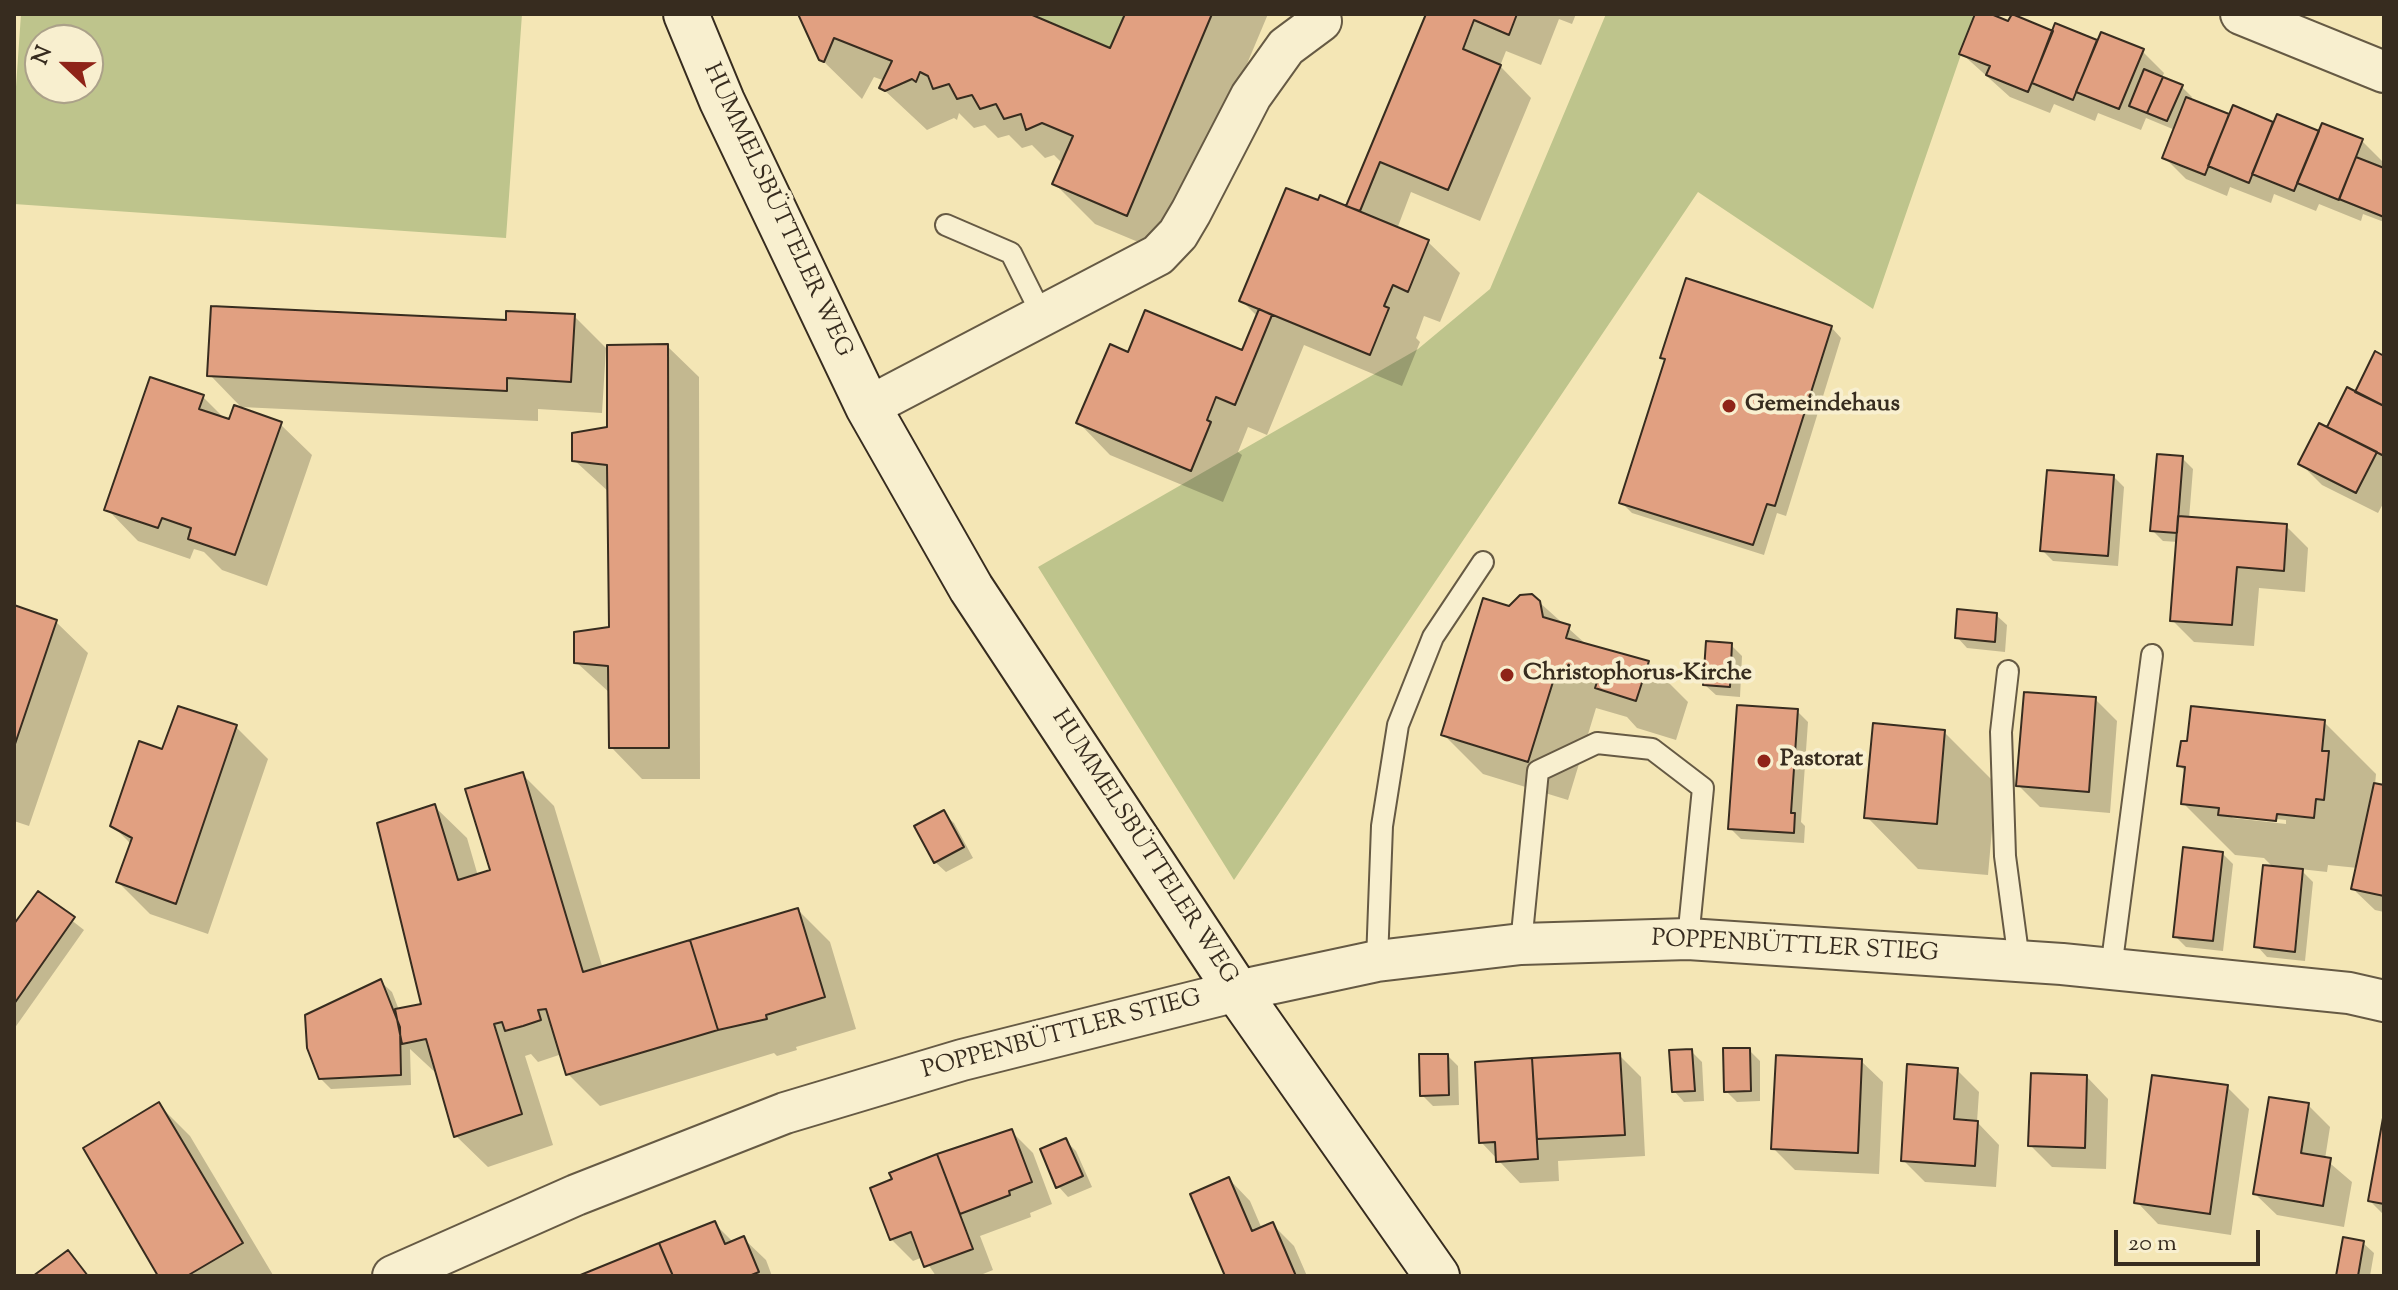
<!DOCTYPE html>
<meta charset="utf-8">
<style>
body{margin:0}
#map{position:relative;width:2398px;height:1290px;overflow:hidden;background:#f4e6b5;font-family:"Sorts Mill Goudy",serif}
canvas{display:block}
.frame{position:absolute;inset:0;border:16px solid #372c1f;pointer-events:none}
.north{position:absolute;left:24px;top:24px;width:80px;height:80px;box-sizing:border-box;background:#f8efcf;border:2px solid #aba189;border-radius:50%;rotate:292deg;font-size:22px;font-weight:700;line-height:32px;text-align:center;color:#372c1f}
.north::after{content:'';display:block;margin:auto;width:28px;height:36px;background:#8f2418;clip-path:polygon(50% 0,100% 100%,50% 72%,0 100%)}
.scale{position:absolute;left:2114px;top:1230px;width:146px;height:36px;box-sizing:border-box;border:4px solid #372c1f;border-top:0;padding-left:10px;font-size:24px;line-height:28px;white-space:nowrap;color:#372c1f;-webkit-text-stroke:6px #f8efcf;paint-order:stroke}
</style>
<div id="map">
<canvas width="2398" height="1290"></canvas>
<div class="frame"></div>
<div class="north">N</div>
<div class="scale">20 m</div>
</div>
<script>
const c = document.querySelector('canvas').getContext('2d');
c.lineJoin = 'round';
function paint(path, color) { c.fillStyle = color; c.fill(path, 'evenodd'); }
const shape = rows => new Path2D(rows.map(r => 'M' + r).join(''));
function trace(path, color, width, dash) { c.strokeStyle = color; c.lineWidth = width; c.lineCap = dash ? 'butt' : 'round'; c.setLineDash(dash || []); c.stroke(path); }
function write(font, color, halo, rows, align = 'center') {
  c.font = font + ' "Sorts Mill Goudy",serif'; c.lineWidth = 8; c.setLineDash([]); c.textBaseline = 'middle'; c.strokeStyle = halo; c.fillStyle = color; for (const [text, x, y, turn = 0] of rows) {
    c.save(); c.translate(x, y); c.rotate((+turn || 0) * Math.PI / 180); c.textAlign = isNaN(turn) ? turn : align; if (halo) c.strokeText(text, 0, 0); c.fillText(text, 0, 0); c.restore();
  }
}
const green = shape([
 [21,14,522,14,506,238,14,204,14,116],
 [40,40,88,40,88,88,40,88],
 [1030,14,1125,14,1110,48],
 [1606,14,1975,14,1873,309,1698,192,1234,880,1038,567,1418,349,1490,289]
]);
const shadow = shape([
 [797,14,1025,14,1111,51,1127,14,1268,14,1167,254,1095,224,1055,184,1063,164,1054,155,1045,158,1032,145,1022,148,1009,135,998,138,985,125,974,128,959,113,957,120,954,118,927,130,882,88,885,81,874,77,862,99,821,59],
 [1428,14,1576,14,1572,24,1559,19,1541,65,1506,51,1500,66,1531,98,1480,221,1411,192,1397,229,1428,242,1460,273,1440,322,1424,316,1416,338,1420,342,1402,386,1304,345,1267,435,1248,427,1238,452,1242,455,1223,502,1110,455,1079,423,1129,355,1243,353,1258,317,1242,301,1319,203,1347,208],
 [1977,14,2054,33,2057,26,2099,42,2142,51,2164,73,2162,78,2181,86,2192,97,2191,100,2230,116,2234,108,2274,124,2362,141,2384,163,2384,222,2363,214,2361,221,2319,204,2316,211,2274,194,2271,203,2230,187,2227,196,2186,179,2164,157,2175,130,2146,118,2141,130,2098,113,2095,121,2054,104,2050,113,2010,97,1961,53],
 [574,316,606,348,602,413,538,409,538,421,241,407,210,375,508,322],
 [1831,327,1841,338,1786,516,1777,513,1764,555,1632,513,1622,503,1667,361,1663,357],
 [667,346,699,377,700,779,642,779,611,747,611,694,576,662,611,629,610,493,574,460,609,428],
 [2384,358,2384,502,2378,513,2322,485,2300,463],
 [203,397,227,421,280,424,312,455,267,586,222,570,204,552,194,549,190,559,138,541,107,509],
 [2182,458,2193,469,2189,519,2286,526,2308,548,2305,592,2259,588,2254,646,2194,642,2172,620,2178,542,2163,541,2152,530],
 [2113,476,2124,487,2118,566,2053,561,2042,550],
 [1539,602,1588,646,1648,662,1688,702,1676,740,1637,728,1627,717,1596,708,1568,800,1483,774,1443,734,1510,609],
 [14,607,56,622,88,653,29,826,14,821],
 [1996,615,2007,625,2005,652,1967,648,1957,637],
 [1731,645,1742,656,1740,697,1716,695,1705,685],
 [2095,699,2117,721,2110,813,2040,807,2018,785],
 [179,708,236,727,268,759,208,934,150,914,118,882,131,844,112,825,164,752],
 [1797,711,1808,722,1801,822,1805,826,1804,843,1741,839,1730,828],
 [2324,722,2376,774,2375,785,2384,787,2384,912,2375,910,2353,889,2358,868,2328,865,2327,872,2300,869,2313,882,2305,961,2267,957,2257,946,2274,868,2264,858,2235,855,2183,803,2186,772,2179,765],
 [2229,814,2286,820,2286,824,2233,818],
 [1944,732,1996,784,1988,875,1918,869,1867,817],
 [522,774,554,806,603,969,798,910,830,942,856,1029,796,1047,797,1050,777,1056,774,1053,600,1106,568,1074,562,1054,538,1062,531,1054,525,1056,553,1145,488,1167,456,1136,438,1075,410,1049,411,1085,331,1089,320,1078,381,982,392,992,399,1010,423,1005,435,807,467,838,478,876,493,872],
 [943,813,954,823,973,858,946,872,935,862],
 [2222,853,2233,864,2223,951,2186,947,2175,936],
 [38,894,84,930,14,1029,14,928],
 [1749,1050,1760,1061,1760,1101,1737,1102,1726,1091],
 [1691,1051,1702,1062,1704,1101,1684,1102,1674,1091],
 [1619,1055,1641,1077,1645,1156,1558,1161,1559,1181,1520,1183,1481,1142,1477,1064],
 [1448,1056,1458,1066,1459,1105,1433,1106,1422,1095],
 [1861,1061,1883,1082,1879,1174,1795,1170,1773,1148],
 [1957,1070,1979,1092,1977,1122,1999,1145,1996,1187,1925,1182,1903,1160],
 [2087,1077,2108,1099,2106,1169,2052,1167,2030,1145],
 [2227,1087,2249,1109,2231,1235,2158,1224,2137,1202],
 [158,1104,190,1136,273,1275,161,1276],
 [2308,1105,2330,1127,2325,1159,2352,1182,2344,1227,2277,1215,2255,1194],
 [2384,1123,2384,1215,2370,1201],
 [1011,1131,1033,1153,1052,1204,1030,1213,1031,1217,980,1236,993,1270,978,1276,936,1276,923,1257,913,1261,891,1239,892,1174],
 [1065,1140,1076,1151,1092,1187,1068,1197,1058,1186],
 [1229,1179,1250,1201,1262,1229,1272,1224,1294,1246,1307,1276,1227,1276],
 [714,1223,734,1243,744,1239,766,1260,772,1276,583,1276],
 [2363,1243,2374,1253,2370,1276,2338,1276]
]);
const building = shape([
 [798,14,1030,14,1110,48,1125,14,1212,14,1127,216,1052,184,1073,136,1042,123,1026,130,1021,114,1004,119,996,104,980,109,972,95,957,99,949,84,933,89,928,76,920,72,916,82,912,79,885,91,879,88,892,61,834,38,824,62,819,60,798,14],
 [1426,14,1517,14,1509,35,1474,20,1463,49,1501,65,1448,190,1380,162,1360,211,1346,206,1426,14],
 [1975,14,1991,14,2008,21,2012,14,2053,31,2028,92,1986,75,1990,66,1959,54,1975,14],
 [2055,23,2097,40,2073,100,2032,83,2055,23],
 [2101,32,2144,49,2119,109,2076,92,2101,32],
 [2144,69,2163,77,2147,113,2129,106,2144,69],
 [2163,77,2183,85,2167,121,2147,113,2163,77],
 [2186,97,2229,114,2205,175,2162,158,2186,97],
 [2233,105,2273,122,2249,183,2208,166,2233,105],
 [2277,114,2319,131,2294,191,2252,174,2277,114],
 [2322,123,2363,139,2339,200,2297,183,2322,123],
 [2356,157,2384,168,2384,217,2339,199,2356,157],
 [1286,188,1318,200,1320,195,1429,240,1408,292,1393,285,1384,306,1389,308,1370,355,1239,301,1286,188],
 [1686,278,1832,326,1775,506,1767,504,1753,545,1619,503,1665,359,1660,358,1686,278],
 [211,306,506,320,506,311,575,314,571,382,507,378,507,391,207,376,211,306],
 [1259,309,1272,315,1235,405,1216,397,1207,420,1211,422,1191,471,1076,423,1110,344,1128,352,1145,310,1242,350,1259,309],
 [668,344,669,748,609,748,608,666,574,663,574,632,609,627,607,465,572,461,572,433,607,427,607,345,668,344],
 [2375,351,2384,356,2384,406,2355,392,2375,351],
 [150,377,204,395,199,409,229,419,234,405,282,422,235,555,188,539,191,528,162,518,158,528,104,510,150,377],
 [2347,387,2384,406,2384,456,2327,427,2347,387],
 [2319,423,2377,452,2356,493,2298,464,2319,423],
 [2157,454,2183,456,2177,533,2150,531,2157,454],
 [2047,470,2114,475,2108,556,2040,551,2047,470],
 [2178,516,2287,524,2284,571,2237,567,2232,625,2170,621,2178,516],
 [1532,594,1540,601,1543,617,1570,625,1566,638,1649,661,1636,701,1595,688,1597,682,1557,669,1528,762,1441,735,1483,598,1509,606,1520,595,1532,594],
 [14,605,57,620,14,747,14,605],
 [1957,609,1997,613,1995,642,1955,638,1957,609],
 [1706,641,1732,643,1730,687,1703,685,1706,641],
 [2024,692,2096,697,2089,792,2016,786,2024,692],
 [1737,705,1798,709,1791,813,1795,813,1794,833,1728,829,1737,705],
 [178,706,237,725,176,904,116,882,132,838,110,826,139,741,162,749,178,706],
 [2191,706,2325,720,2322,751,2329,751,2324,800,2316,799,2314,818,2277,814,2276,821,2218,815,2219,808,2181,804,2185,767,2177,766,2181,741,2187,741,2191,706],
 [1873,723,1945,730,1937,824,1864,818,1873,723],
 [523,772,583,972,690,940,718,1030,566,1075,546,1009,538,1010,541,1020,523,1026,505,1031,502,1022,494,1024,522,1114,454,1137,426,1039,402,1044,395,1009,421,1004,377,823,435,804,458,880,490,870,465,789,523,772],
 [2374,783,2384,785,2384,896,2351,889,2374,783],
 [944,810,964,847,934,863,914,826,944,810],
 [2183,847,2223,852,2213,941,2173,937,2183,847],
 [2263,865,2303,869,2295,952,2254,947,2263,865],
 [38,891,75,917,14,1004,14,924,38,891],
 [798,908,825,997,766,1015,767,1019,718,1030,690,940,798,908],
 [381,979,400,1027,401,1075,319,1079,307,1048,305,1015,381,979],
 [1723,1048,1750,1048,1751,1091,1724,1092,1723,1048],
 [1692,1049,1695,1091,1672,1092,1669,1050,1692,1049],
 [1620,1053,1625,1135,1537,1139,1532,1058,1620,1053],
 [1419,1054,1448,1054,1449,1095,1420,1096,1419,1054],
 [1776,1055,1862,1059,1858,1153,1771,1149,1776,1055],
 [1532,1058,1538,1159,1496,1162,1495,1142,1479,1143,1475,1062,1532,1058],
 [1907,1064,1958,1068,1954,1119,1978,1121,1975,1166,1901,1161,1907,1064],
 [2031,1073,2087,1075,2085,1148,2028,1146,2031,1073],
 [2152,1075,2228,1085,2210,1214,2134,1203,2152,1075],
 [2269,1097,2309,1103,2301,1153,2331,1158,2323,1206,2253,1194,2269,1097],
 [159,1102,243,1243,187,1276,158,1276,83,1148,159,1102],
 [2383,1118,2384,1118,2384,1204,2368,1201,2383,1118],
 [1012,1129,1032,1182,1009,1191,1010,1195,960,1214,937,1154,1012,1129],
 [1066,1138,1083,1176,1056,1188,1040,1149,1066,1138],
 [937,1154,973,1249,924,1267,911,1232,890,1240,870,1188,892,1179,889,1173,937,1154],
 [1229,1177,1252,1231,1273,1222,1296,1276,1225,1276,1190,1194,1229,1177],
 [715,1221,725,1244,744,1236,759,1272,749,1276,673,1276,659,1243,715,1221],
 [2343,1237,2364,1241,2358,1276,2336,1276,2343,1237],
 [659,1243,673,1276,578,1276,659,1243],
 [68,1250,88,1276,33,1276,68,1250]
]);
const lane = shape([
 [946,225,1011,253,1043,317],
 [2008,671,2001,732,2005,856,2019,961],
 [1521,944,1538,771,1597,743,1652,749,1703,788,1688,939],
 [1377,961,1382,826,1398,725,1433,637,1483,562],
 [2111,969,2152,655]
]);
const street = shape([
 [2241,14,2384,72],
 [868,407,1158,255,1178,234,1191,212,1251,96,1286,47,1321,21],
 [393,1276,576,1195,785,1113,962,1060,1237,991,1377,961,1521,944,1688,939,2062,964,2349,993,2384,1001]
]);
const secondary = shape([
 [686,14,722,101,868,407,971,588,1237,991,1437,1276]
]);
const markers = [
 [1729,406,8,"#8f2418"],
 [1507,675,8,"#8f2418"],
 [1764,761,8,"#8f2418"]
];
const streetNames = [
 ["HUMMELSBÜTTELER WEG",776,211,65],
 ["HUMMELSBÜTTELER WEG",1143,848,57],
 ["POPPENBÜTTLER STIEG",1795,948,3],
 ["POPPENBÜTTLER STIEG",1062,1036,-15]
];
const poiNames = [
 ["Gemeindehaus",1745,406],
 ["Christophorus-Kirche",1523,675],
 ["Pastorat",1780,761]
];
paint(green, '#bec48c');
paint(shadow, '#0003');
paint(building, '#e1a081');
trace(building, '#372c1f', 2);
trace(lane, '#665a44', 24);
trace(street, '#665a44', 44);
trace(secondary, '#372c1f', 48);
trace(lane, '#f8efcf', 20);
trace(street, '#f8efcf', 40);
trace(secondary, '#f8efcf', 44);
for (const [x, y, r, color] of markers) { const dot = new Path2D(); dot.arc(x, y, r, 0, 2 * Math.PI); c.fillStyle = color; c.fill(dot); trace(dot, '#f8efcf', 3); }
write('24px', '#372c1f', '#f8efcf', streetNames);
write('bold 24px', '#372c1f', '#f8efcf', poiNames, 'left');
</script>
